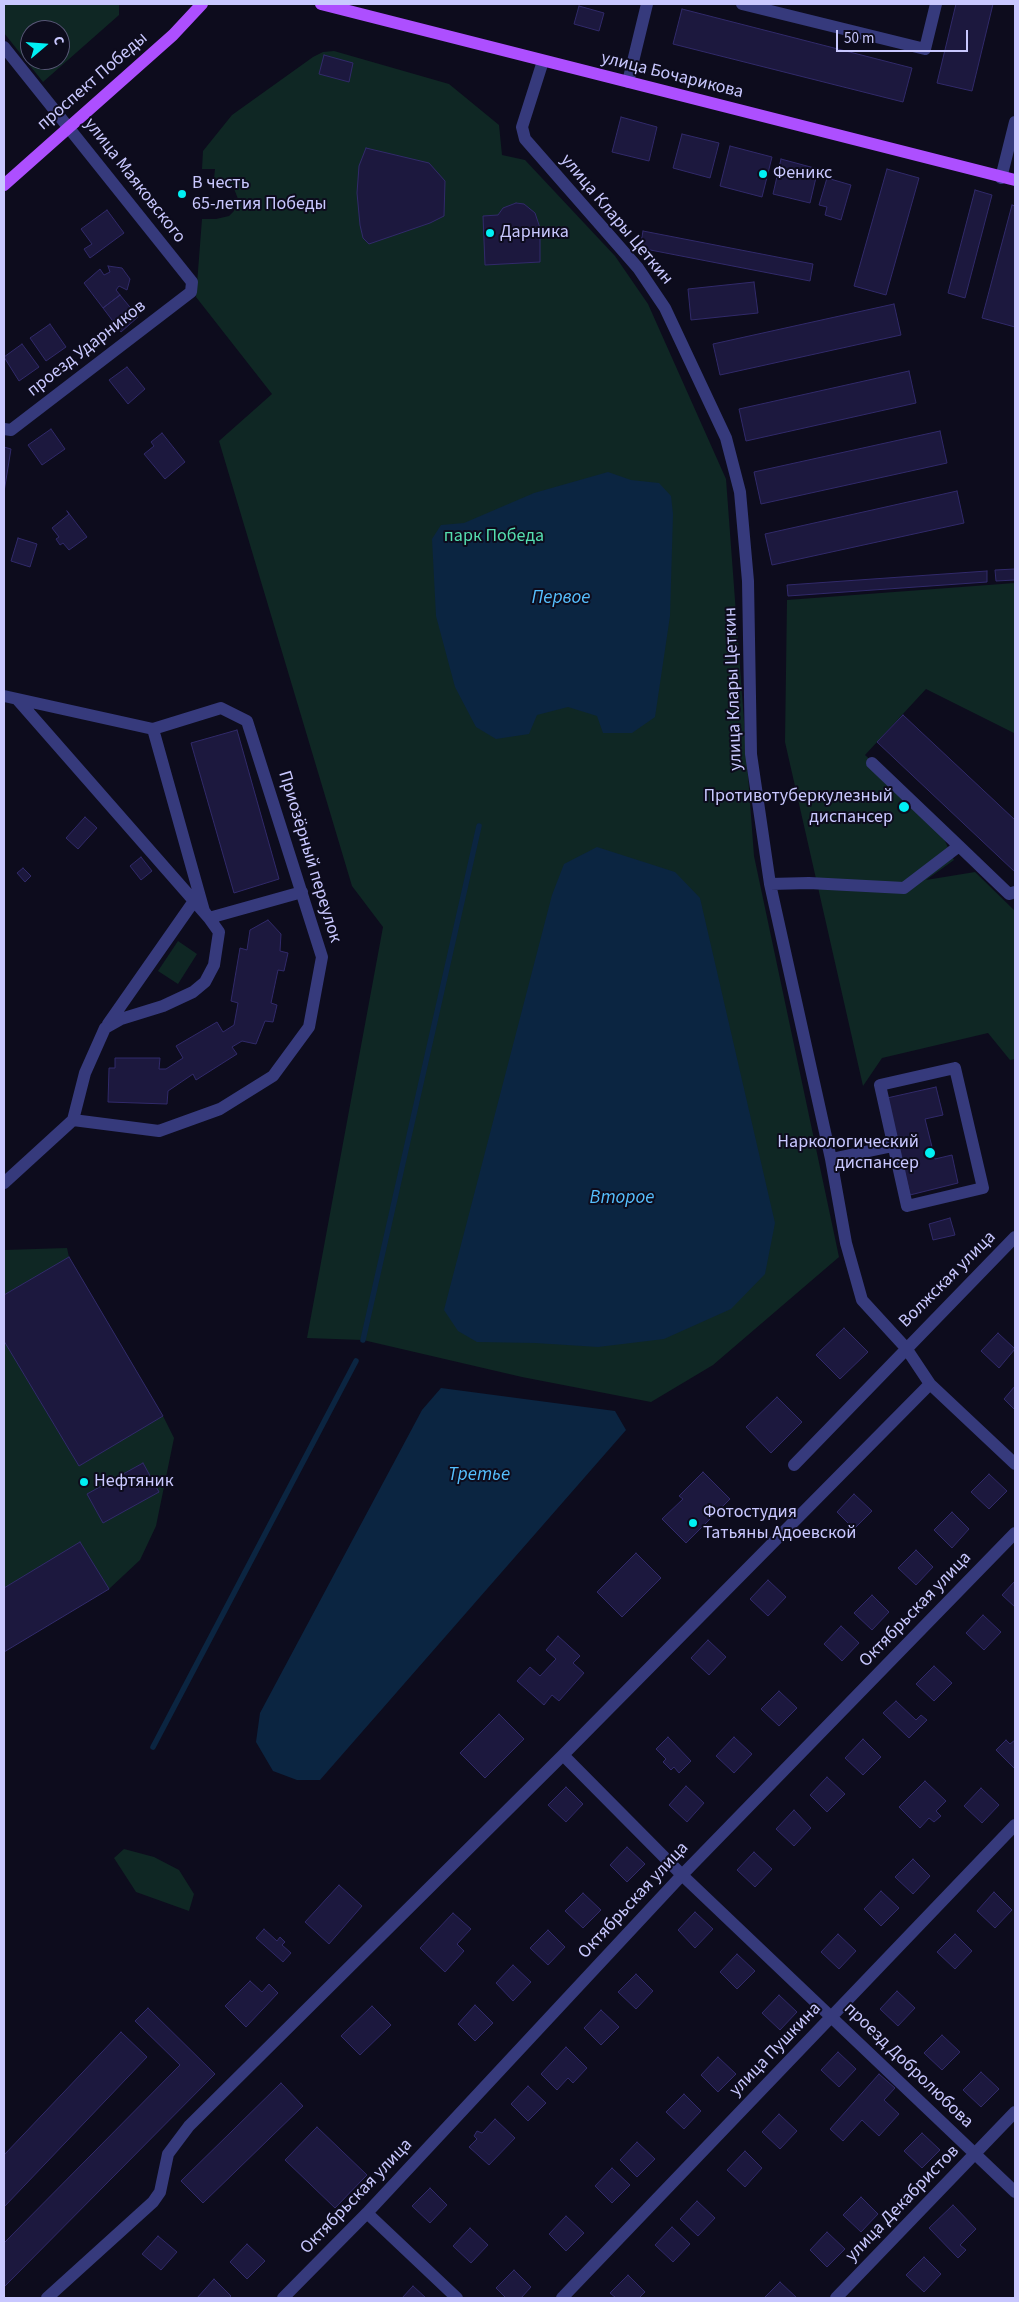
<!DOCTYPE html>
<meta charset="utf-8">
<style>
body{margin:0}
#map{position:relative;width:1019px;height:2302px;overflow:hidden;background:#0d0c1d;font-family:"Source Sans 3",sans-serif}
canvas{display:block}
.frame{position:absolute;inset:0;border:5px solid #c9c8ff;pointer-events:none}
.north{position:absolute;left:20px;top:20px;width:50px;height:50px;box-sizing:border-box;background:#0d0c1d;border:1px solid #585777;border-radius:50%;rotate:72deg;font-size:14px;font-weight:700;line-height:20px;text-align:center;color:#c9c8ff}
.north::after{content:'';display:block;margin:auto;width:18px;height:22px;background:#00f0f3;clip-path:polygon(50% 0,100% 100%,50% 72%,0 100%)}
.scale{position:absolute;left:836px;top:30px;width:132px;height:22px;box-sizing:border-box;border:2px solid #c9c8ff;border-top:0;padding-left:6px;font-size:15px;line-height:18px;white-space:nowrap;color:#c9c8ff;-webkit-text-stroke:4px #0d0c1d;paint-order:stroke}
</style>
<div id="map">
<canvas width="1019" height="2302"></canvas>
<div class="frame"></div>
<div class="north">С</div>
<div class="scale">50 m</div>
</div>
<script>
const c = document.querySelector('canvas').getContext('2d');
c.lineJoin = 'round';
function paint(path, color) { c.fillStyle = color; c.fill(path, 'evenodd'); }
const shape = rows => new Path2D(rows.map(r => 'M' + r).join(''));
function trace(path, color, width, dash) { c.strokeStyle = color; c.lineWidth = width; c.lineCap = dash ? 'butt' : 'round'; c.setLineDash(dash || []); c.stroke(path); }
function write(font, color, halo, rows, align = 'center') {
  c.font = font + ' "Source Sans 3",sans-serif'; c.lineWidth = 4; c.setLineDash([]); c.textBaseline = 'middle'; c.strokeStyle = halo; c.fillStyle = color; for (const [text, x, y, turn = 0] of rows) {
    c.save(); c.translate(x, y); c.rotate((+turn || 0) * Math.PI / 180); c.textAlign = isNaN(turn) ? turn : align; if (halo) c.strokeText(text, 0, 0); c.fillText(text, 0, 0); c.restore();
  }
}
const green = shape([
 [4,4,119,4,119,15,43,82,4,33],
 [30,30,60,30,60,60,30,60],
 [334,51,449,84,499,125,502,155,525,160,615,256,648,304,726,479,754,856,839,1257,713,1365,651,1402,522,1377,363,1340,307,1338,383,927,352,886,219,441,272,394,196,297,202,219,216,219,229,216,234,211,238,199,233,186,221,179,214,179,215,169,202,169,203,151,232,115,313,57,323,52],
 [1015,583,1015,737,1014,733,926,689,865,755,936,822,954,860,926,880,975,872,1015,911,1015,1059,1010,1060,988,1033,882,1058,863,1086,785,742,787,600],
 [178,941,197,954,178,984,158,971],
 [67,1248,69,1257,163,1416,174,1438,156,1526,140,1560,109,1589,4,1652,4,1250],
 [124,1849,154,1857,179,1870,194,1894,189,1911,136,1892,114,1858]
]);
const water = shape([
 [608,472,631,480,659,483,671,496,673,514,670,616,655,717,632,733,603,733,597,716,568,707,537,715,529,734,496,739,476,727,455,687,436,616,432,539,441,525,464,523,534,493],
 [597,847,675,872,700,898,775,1223,765,1274,731,1309,664,1339,598,1347,535,1343,477,1342,458,1331,444,1310,552,895,564,864],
 [441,1388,615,1411,626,1430,320,1780,297,1780,273,1771,256,1742,260,1713,422,1410]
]);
const stream = shape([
 [363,1340,479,826],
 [153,1747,356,1361]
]);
const building = shape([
 [956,4,993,4,972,91,937,83,956,4],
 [579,6,604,13,599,31,574,24,579,6],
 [682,9,912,68,903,102,673,44,682,9],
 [324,55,353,63,349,82,319,74,324,55],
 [621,117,657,127,649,161,612,152,621,117],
 [682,134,719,143,710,178,673,168,682,134],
 [730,146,772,157,762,197,720,186,730,146],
 [366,148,429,163,445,181,444,216,430,223,369,244,363,238,360,225,357,193,359,166,366,148],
 [781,159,818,169,810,203,773,194,781,159],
 [887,169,919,178,886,295,854,286,887,169],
 [827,178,851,185,841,220,825,215,827,207,819,205,827,178],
 [975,190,992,195,965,298,948,293,975,190],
 [516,203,524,204,535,213,540,228,540,262,485,265,483,216,498,215,503,208,516,203],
 [1012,205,1015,206,1015,327,982,318,1012,205],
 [107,210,124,233,90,258,84,249,92,244,81,229,107,210],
 [643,231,813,264,810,281,640,248,643,231],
 [108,266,122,268,130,279,127,290,119,286,116,290,120,295,103,308,84,283,100,269,104,275,110,272,108,266],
 [754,282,758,313,691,320,688,289,754,282],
 [120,295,138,317,121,332,103,308,120,295],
 [894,304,901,335,720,375,713,344,894,304],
 [50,324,66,347,46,361,30,338,50,324],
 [22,344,39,367,19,381,4,357,22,344],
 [127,367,145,389,128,404,109,380,127,367],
 [909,371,916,403,746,441,739,409,909,371],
 [51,429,65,449,42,465,28,445,51,429],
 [940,431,947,463,761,504,754,472,940,431],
 [162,433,185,462,165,479,144,454,154,446,151,442,162,433],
 [4,447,11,449,4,492,4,447],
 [957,491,964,523,772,565,765,534,957,491],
 [67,511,87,537,69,550,63,543,60,545,56,539,59,537,52,528,69,514,67,511],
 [18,538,37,544,30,567,11,561,18,538],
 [1015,569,1015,580,996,581,995,570,1015,569],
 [987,571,987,582,788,596,787,585,987,571],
 [903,715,1015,820,1015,872,877,742,903,715],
 [237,730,279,879,234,893,191,743,237,730],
 [85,817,97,828,78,849,66,838,85,817],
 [141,857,152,871,141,880,130,866,141,857],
 [23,868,31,876,25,882,17,873,23,868],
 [268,920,281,934,280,951,288,953,284,971,278,970,271,1003,277,1005,273,1022,265,1021,256,1044,242,1041,232,1047,237,1054,196,1080,193,1074,168,1091,167,1104,108,1102,109,1068,115,1068,115,1058,160,1058,159,1069,166,1069,183,1058,176,1046,217,1022,223,1032,234,1025,238,1003,231,1001,240,948,247,950,250,930,268,920],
 [936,1087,943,1115,925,1119,935,1159,952,1155,958,1183,910,1195,887,1098,936,1087],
 [950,1218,955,1235,933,1240,929,1224,950,1218],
 [69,1257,163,1416,79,1466,4,1341,4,1295,69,1257],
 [844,1328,868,1352,840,1379,816,1355,844,1328],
 [998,1333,1015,1349,999,1368,981,1351,998,1333],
 [1015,1386,1015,1410,1004,1399,1015,1386],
 [777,1397,802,1422,771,1453,746,1427,777,1397],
 [143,1463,159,1492,103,1523,87,1494,143,1463],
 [703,1472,730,1499,686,1543,662,1519,683,1499,679,1496,703,1472],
 [989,1474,1007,1491,989,1509,971,1492,989,1474],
 [854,1494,872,1511,854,1529,837,1512,854,1494],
 [952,1512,969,1529,952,1548,934,1530,952,1512],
 [80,1542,109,1589,4,1652,4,1588,80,1542],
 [916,1550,933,1567,916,1585,898,1568,916,1550],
 [636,1553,661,1578,622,1617,597,1592,636,1553],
 [768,1580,786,1597,768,1616,750,1599,768,1580],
 [1015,1581,1015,1607,1002,1595,1015,1581],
 [872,1595,889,1612,872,1630,854,1613,872,1595],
 [983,1615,1001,1632,984,1650,966,1633,983,1615],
 [841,1626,859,1643,842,1661,824,1644,841,1626],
 [558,1636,580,1656,573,1663,584,1673,559,1701,552,1695,544,1705,517,1681,530,1667,540,1676,556,1659,546,1650,558,1636],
 [708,1640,726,1657,709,1675,691,1658,708,1640],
 [934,1666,952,1683,934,1701,916,1684,934,1666],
 [779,1691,797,1708,779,1726,761,1709,779,1691],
 [896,1701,916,1720,921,1715,927,1720,909,1738,883,1713,896,1701],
 [499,1714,524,1739,485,1778,460,1753,499,1714],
 [668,1737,691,1761,679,1773,674,1767,671,1770,663,1762,666,1759,656,1749,668,1737],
 [734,1737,752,1754,734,1773,716,1756,734,1737],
 [863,1739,881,1757,863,1775,845,1758,863,1739],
 [1006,1740,1010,1744,1015,1740,1015,1769,996,1750,1006,1740],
 [827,1777,845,1794,827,1812,810,1795,827,1777],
 [925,1781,946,1801,936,1811,941,1816,934,1822,929,1818,920,1828,899,1807,925,1781],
 [686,1786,704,1803,687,1822,669,1805,686,1786],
 [566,1787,583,1804,566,1822,548,1805,566,1787],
 [981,1788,999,1805,982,1823,964,1806,981,1788],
 [794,1810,811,1828,794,1846,776,1829,794,1810],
 [627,1847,645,1864,627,1882,610,1865,627,1847],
 [754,1852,772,1869,755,1887,737,1870,754,1852],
 [913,1859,930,1876,913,1894,895,1877,913,1859],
 [339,1885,362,1906,329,1944,305,1922,339,1885],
 [881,1891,899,1908,881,1926,864,1909,881,1891],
 [994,1892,1012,1910,995,1928,977,1911,994,1892],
 [583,1893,601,1910,583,1928,565,1911,583,1893],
 [695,1912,713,1929,695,1948,678,1930,695,1912],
 [453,1913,471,1929,457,1944,464,1951,445,1972,420,1948,453,1913],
 [264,1929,277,1941,280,1937,285,1942,282,1945,291,1953,283,1962,256,1938,264,1929],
 [548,1930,565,1947,548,1965,530,1948,548,1930],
 [838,1934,856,1951,839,1969,821,1952,838,1934],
 [955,1934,972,1951,955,1969,937,1952,955,1934],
 [737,1954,755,1971,737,1989,720,1972,737,1954],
 [513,1965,531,1982,513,2001,496,1983,513,1965],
 [636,1974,653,1991,636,2009,618,1992,636,1974],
 [250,1981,262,1992,269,1984,278,1993,246,2027,225,2006,250,1981],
 [897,1991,915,2008,898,2026,880,2009,897,1991],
 [779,1995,797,2012,780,2030,762,2013,779,1995],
 [475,2005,493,2023,475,2041,458,2024,475,2005],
 [372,2006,391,2025,360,2055,341,2036,372,2006],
 [148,2008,215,2074,4,2287,4,2243,180,2065,135,2021,148,2008],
 [601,2010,619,2027,601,2045,584,2028,601,2010],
 [121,2032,147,2057,4,2207,4,2155,121,2032],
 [942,2035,960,2052,942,2070,924,2053,942,2035],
 [566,2047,587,2068,573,2083,568,2078,557,2090,541,2074,566,2047],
 [838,2052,856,2069,839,2087,821,2070,838,2052],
 [718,2057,736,2074,718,2092,701,2075,718,2057],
 [981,2072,999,2089,981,2107,963,2090,981,2072],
 [879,2074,895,2088,884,2100,899,2114,879,2136,862,2120,843,2141,830,2129,879,2074],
 [281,2083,303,2106,203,2203,181,2181,281,2083],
 [528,2086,546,2103,528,2121,511,2104,528,2086],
 [684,2094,701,2111,684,2129,666,2112,684,2094],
 [779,2114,797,2131,780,2149,762,2132,779,2114],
 [495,2119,515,2138,489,2165,469,2147,477,2139,474,2136,477,2131,482,2133,495,2119],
 [317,2127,367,2175,335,2208,285,2160,317,2127],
 [922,2133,940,2150,922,2168,904,2151,922,2133],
 [637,2142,655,2159,637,2177,620,2160,637,2142],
 [745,2151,762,2168,745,2187,727,2170,745,2151],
 [612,2168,630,2185,612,2203,595,2186,612,2168],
 [430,2188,447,2205,430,2223,412,2206,430,2188],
 [861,2197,878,2214,861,2232,843,2215,861,2197],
 [697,2201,715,2218,698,2236,680,2219,697,2201],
 [953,2205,976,2229,960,2245,966,2250,958,2258,929,2228,953,2205],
 [566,2216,584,2233,566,2251,549,2234,566,2216],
 [672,2227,690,2244,673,2262,655,2245,672,2227],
 [470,2228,488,2245,471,2263,453,2246,470,2228],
 [827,2232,845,2249,827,2267,810,2250,827,2232],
 [158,2236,177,2252,161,2270,142,2254,158,2236],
 [247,2244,265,2261,247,2279,230,2262,247,2244],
 [924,2257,941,2274,924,2292,906,2275,924,2257],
 [514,2270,531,2287,521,2298,506,2298,496,2288,514,2270],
 [628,2275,645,2292,639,2298,616,2298,610,2293,628,2275],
 [214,2279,231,2296,229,2298,197,2298,214,2279],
 [780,2282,797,2298,764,2298,780,2282],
 [413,2286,426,2298,402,2298,413,2286]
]);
const minor = shape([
 [742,4,925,49,936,4],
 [4,47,192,282,191,292,11,430,4,429],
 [543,61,522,127,525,139,638,268,665,308,726,438,740,492,748,581,751,754,770,884,831,1159,846,1243,862,1300,906,1348,930,1384,1015,1464],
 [628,82,647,4],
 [1001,178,1015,122],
 [4,696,153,729,221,708,247,721,322,957,309,1027,273,1076,220,1109,159,1131,73,1120,4,1183],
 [17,699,209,918,302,892],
 [872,763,959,846],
 [770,884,809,883,904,888,959,846,1009,894,1015,892],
 [108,1024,194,901],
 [955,1068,983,1188,907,1206,880,1085,955,1068],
 [73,1120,85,1073,105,1028,121,1019,163,1006,193,992,205,982,214,965,219,932,204,911,153,729],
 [831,1159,893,1146],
 [794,1465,1015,1237],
 [563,1755,682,1875,1015,2192],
 [367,2213,457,2298],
 [47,2298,153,2202,160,2192,168,2154,189,2126,563,1755,930,1384],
 [283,2298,367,2213,682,1875,1015,1533],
 [562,2298,1015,1825],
 [836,2298,1015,2112]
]);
const major = shape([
 [321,4,1015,180],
 [4,185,173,35,202,4]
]);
const markers = [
 [763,174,5,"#00f0f3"],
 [182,194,5,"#00f0f3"],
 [490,233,5,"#00f0f3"],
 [904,807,6,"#00f0f3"],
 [930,1153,6,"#00f0f3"],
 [84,1482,5,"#00f0f3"],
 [693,1523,5,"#00f0f3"]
];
const streetNames = [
 ["улица Бочарикова",672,76,14],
 ["проспект Победы",93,82,-41],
 ["улица Маяковского",134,181,52],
 ["улица Клары Цеткин",616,220,50],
 ["проезд Ударников",87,349,-38],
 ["улица Клары Цеткин",734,689,-92],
 ["Приозёрный переулок",309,857,73],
 ["Волжская улица",948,1280,-45],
 ["Октябрьская улица",916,1610,-46],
 ["Октябрьская улица",634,1901,-47],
 ["улица Пушкина",776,2050,-46],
 ["проезд Добролюбова",908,2066,44],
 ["Октябрьская улица",357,2197,-46],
 ["улица Декабристов",903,2204,-46]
];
const poiNames = [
 ["Феникс",773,174],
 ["В честь",192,184],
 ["65-летия Победы",192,205],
 ["Дарника",500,233],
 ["Противотуберкулезный",893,797,"right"],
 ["диспансер",893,818,"right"],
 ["Наркологический",919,1143,"right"],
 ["диспансер",919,1164,"right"],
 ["Нефтяник",94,1482],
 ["Фотостудия",703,1513],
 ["Татьяны Адоевской",703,1534]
];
const parkNames = [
 ["парк Победa",494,537]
];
const waterNames = [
 ["Первое",561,599],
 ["Второе",622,1199],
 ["Третье",479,1476]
];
paint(green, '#0f2724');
paint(water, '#0b2541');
trace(stream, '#0b2541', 5.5);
paint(building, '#1c183e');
trace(building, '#312a6a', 1);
trace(minor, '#363a7c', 12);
trace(major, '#ad4fff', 12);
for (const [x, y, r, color] of markers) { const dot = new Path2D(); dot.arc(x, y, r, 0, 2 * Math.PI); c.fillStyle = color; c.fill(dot); trace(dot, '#0d0c1d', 2); }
write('18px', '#c9c8ff', '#0d0c1d', streetNames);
write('18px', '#c9c8ff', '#0d0c1d', poiNames, 'left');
write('18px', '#55deaf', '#0d0c1d', parkNames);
write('italic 19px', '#56c0ff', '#0d0c1d', waterNames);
</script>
